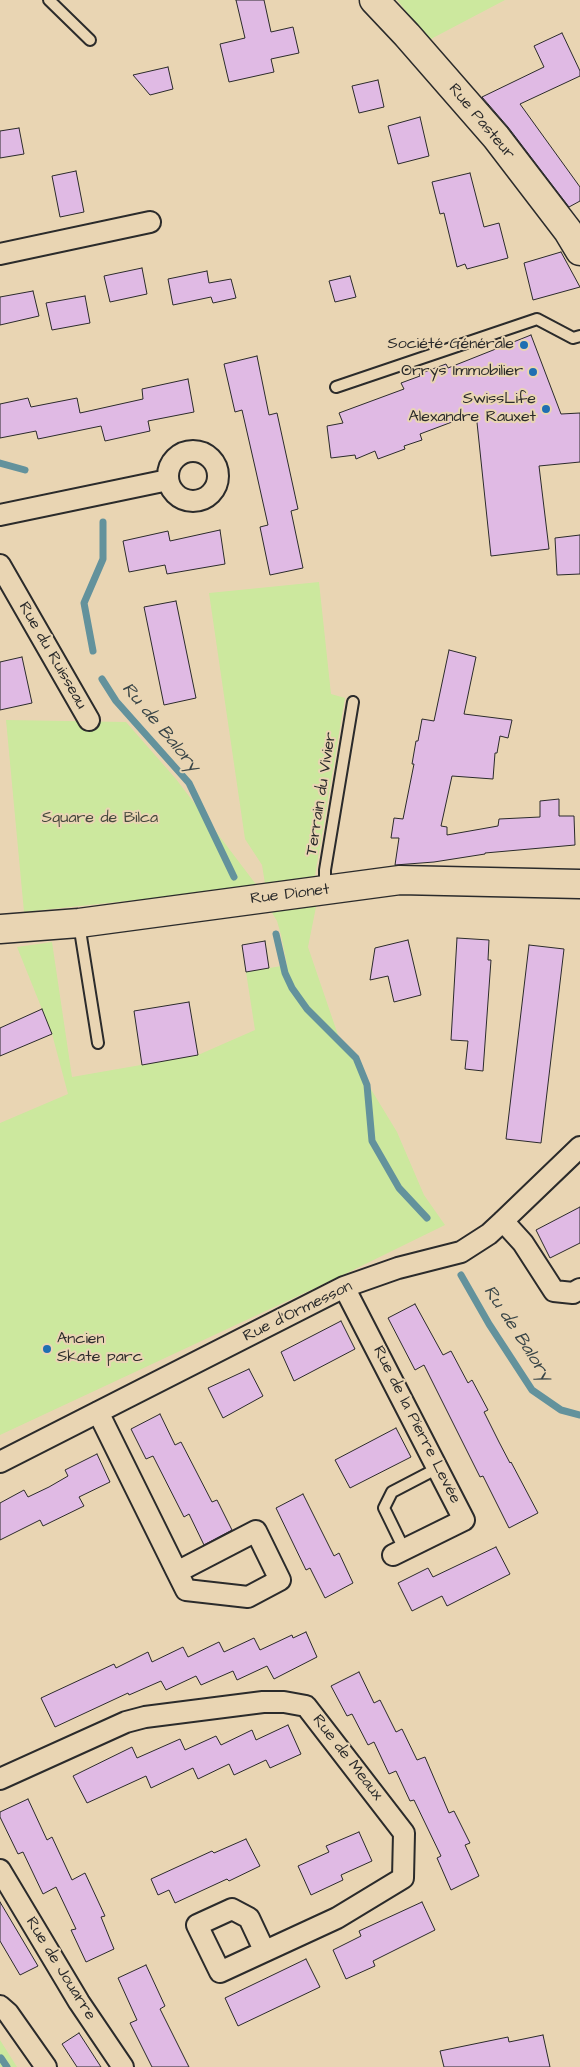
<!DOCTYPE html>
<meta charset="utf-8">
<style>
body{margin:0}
canvas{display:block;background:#e9d5b3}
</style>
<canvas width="580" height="2067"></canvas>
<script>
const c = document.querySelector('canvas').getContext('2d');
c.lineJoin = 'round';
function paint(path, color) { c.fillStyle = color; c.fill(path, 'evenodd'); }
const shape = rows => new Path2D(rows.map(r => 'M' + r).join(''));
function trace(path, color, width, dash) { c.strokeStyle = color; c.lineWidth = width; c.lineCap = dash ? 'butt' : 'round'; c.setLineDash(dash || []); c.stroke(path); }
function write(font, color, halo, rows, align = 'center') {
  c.font = font + ' "Architects Daughter",sans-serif'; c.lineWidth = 4; c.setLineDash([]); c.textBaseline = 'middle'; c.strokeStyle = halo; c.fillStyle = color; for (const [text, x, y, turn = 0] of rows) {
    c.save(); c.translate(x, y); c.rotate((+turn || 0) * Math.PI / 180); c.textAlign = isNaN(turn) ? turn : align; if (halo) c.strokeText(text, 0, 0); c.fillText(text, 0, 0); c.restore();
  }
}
const green = shape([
 [397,0,505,0,429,40],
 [319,582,331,694,345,698,315,876,265,884,262,865,245,839,209,593],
 [6,720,126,722,176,779,258,887,24,912],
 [317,902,308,947,338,1035,397,1132,424,1195,445,1225,345,1274,0,1435,0,1123,68,1094,52,1034,17,947,52,942,72,1077,198,1055,255,1030,246,972,287,965,281,935,277,921,271,911],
 [0,2040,7,2051,17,2067,0,2067]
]);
const stream = shape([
 [0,463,25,470],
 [93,651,84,603,103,559,103,522],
 [102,679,116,701,189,783,234,877],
 [276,934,285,973,292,988,307,1009,356,1058,367,1085,372,1141,399,1188,427,1218],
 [461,1275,489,1324,532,1390,561,1410,580,1415],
 [1,2058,7,2067]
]);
const building = shape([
 [236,0,264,0,271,32,293,27,299,53,271,59,274,72,229,82,220,44,245,38,236,0],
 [562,33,580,71,580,76,520,104,580,187,580,201,569,207,508,127,482,97,544,67,534,46,562,33],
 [168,67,173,89,150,95,133,75,168,67],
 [378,80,384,107,359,113,352,86,378,80],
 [420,117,429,156,398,164,388,126,420,117],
 [19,128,24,154,0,158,0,131,19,128],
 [76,171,84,212,60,217,52,176,76,171],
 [470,173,484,227,499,223,508,258,467,269,465,264,457,267,444,213,440,214,432,182,470,173],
 [561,252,580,287,533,300,524,263,561,252],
 [142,268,147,294,110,302,104,276,142,268],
 [207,271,209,283,231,279,236,298,213,303,211,297,173,305,168,279,207,271],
 [350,276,356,297,335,302,329,281,350,276],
 [33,291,39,316,0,325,0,297,33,291],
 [85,296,90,323,52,330,46,303,85,296],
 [531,335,561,414,580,413,580,462,539,466,549,549,491,556,476,413,420,434,422,440,404,446,405,449,378,459,375,451,356,459,355,455,331,458,327,426,343,423,339,413,404,389,401,383,420,376,419,374,446,364,448,368,531,335],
 [257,356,269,415,277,413,298,509,291,511,303,568,270,575,260,527,268,525,255,467,242,410,235,412,224,364,257,356],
 [188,379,194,412,148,421,150,431,105,441,101,426,38,439,36,431,0,438,0,404,28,398,31,407,77,398,80,413,143,399,142,389,188,379],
 [220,530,225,564,167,574,165,565,129,572,123,541,168,531,170,541,220,530],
 [580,535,580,574,557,575,555,538,580,535],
 [176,601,196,698,164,705,144,607,176,601],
 [449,650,476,657,464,714,512,720,508,738,500,736,497,753,495,753,493,779,452,776,441,826,447,827,447,835,498,826,499,819,540,817,540,801,559,799,559,816,574,816,575,845,485,853,485,854,434,862,395,865,399,838,391,838,394,818,403,819,414,764,412,764,416,741,418,741,422,719,434,721,449,650],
 [22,657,32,703,0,710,0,662,22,657],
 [457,938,489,940,488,960,491,960,483,1071,465,1069,468,1041,451,1040,457,938],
 [408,940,421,995,394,1002,388,976,370,980,375,948,408,940],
 [265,941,269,968,246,972,242,945,265,941],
 [529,945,564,949,541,1143,506,1139,529,945],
 [189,1002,198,1055,142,1065,134,1011,189,1002],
 [42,1009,52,1034,0,1056,0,1028,42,1009],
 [580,1207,580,1243,550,1258,536,1230,580,1207],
 [415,1304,443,1355,451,1351,468,1383,472,1380,488,1410,484,1412,499,1442,510,1463,511,1462,538,1513,509,1528,483,1476,480,1477,424,1365,415,1370,388,1318,415,1304],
 [341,1321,355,1349,294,1381,281,1352,341,1321],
 [249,1369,263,1396,223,1418,208,1388,249,1369],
 [160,1414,175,1445,181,1442,212,1502,217,1500,232,1530,204,1545,189,1514,184,1517,153,1456,146,1459,131,1429,160,1414],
 [396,1428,411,1457,350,1488,335,1460,396,1428],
 [97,1454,110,1482,79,1497,84,1506,43,1526,40,1520,0,1540,0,1503,24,1490,28,1497,49,1487,68,1476,65,1470,97,1454],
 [303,1494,334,1556,339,1553,353,1583,325,1598,310,1568,306,1570,276,1508,303,1494],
 [496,1547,510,1574,447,1606,442,1596,412,1611,398,1583,428,1568,433,1577,496,1547],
 [306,1632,317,1657,274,1679,267,1666,237,1680,233,1671,201,1685,196,1676,166,1690,161,1681,129,1695,128,1693,55,1727,41,1698,114,1664,116,1668,148,1652,152,1662,183,1647,188,1657,219,1642,224,1652,254,1638,260,1650,292,1635,293,1638,306,1632],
 [359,1672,374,1703,380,1700,396,1732,402,1729,417,1760,425,1757,449,1813,454,1811,470,1843,465,1845,479,1876,451,1890,437,1858,441,1856,414,1800,410,1801,396,1771,389,1774,374,1742,368,1745,352,1714,347,1716,331,1686,359,1672],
 [288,1725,301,1754,270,1768,266,1760,234,1775,229,1764,198,1779,193,1768,151,1788,146,1776,87,1803,73,1776,132,1747,137,1758,180,1739,185,1750,216,1736,221,1745,252,1730,256,1740,288,1725],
 [28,1799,47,1840,52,1837,72,1880,85,1873,105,1916,101,1917,114,1949,86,1962,71,1930,76,1929,56,1887,43,1894,23,1852,18,1854,0,1817,0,1812,28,1799],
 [359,1832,372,1861,341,1875,343,1880,311,1895,298,1866,329,1852,326,1846,359,1832],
 [246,1839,260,1866,229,1881,227,1879,175,1903,169,1890,158,1895,151,1879,212,1851,214,1853,246,1839],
 [0,1902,38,1966,20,1975,0,1941,0,1902],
 [422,1902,435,1930,373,1961,375,1966,346,1979,333,1950,361,1936,359,1931,422,1902],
 [306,1959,320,1987,238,2026,225,1998,306,1959],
 [146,1965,165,2006,160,2009,189,2067,152,2067,130,2023,137,2020,118,1978,146,1965],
 [79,2033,101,2067,77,2067,62,2044,79,2033],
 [543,2035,550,2067,444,2067,440,2051,508,2037,509,2042,543,2035]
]);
const lane = shape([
 [49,0,90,40],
 [336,387,537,319,573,338,580,336],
 [325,889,325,870,353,702],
 [79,924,98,1043],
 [404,1549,384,1508,392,1492,438,1468]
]);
const street = shape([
 [0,254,150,222],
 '168 476a25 25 0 1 1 50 0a25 25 0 1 1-50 0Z',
 [0,515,168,480],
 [0,565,89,720],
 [503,1221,523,1243,554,1291,573,1293,580,1289],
 [344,1287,464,1520,393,1555],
 [98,1412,177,1572,256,1531,280,1580,248,1597,186,1590,177,1572],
 [0,1462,344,1287,398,1268,461,1252,489,1234,503,1221,580,1147],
 [0,1779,126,1722,145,1717,263,1702,284,1702,306,1706,404,1833,403,1878,337,1918,220,1972,197,1925,232,1909,249,1918,264,1950],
 [0,1870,79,2002,123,2067],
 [0,2006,8,2013,46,2067]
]);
const secondary = shape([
 [374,0,407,35,496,137,568,231,580,251],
 [0,929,79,923,400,880,580,884]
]);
const markers = [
 [524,345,5,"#1f6fb2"],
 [533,372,5,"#1f6fb2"],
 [546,409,5,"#1f6fb2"],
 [47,1349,5,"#1f6fb2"]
];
const streetNames = [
 ["Rue Pasteur",481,122,50],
 ["Rue du Ruisseau",52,656,60],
 ["Terrain du Vivier",322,794,-81],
 ["Rue Dionet",290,895,-7],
 ["Rue d'Ormesson",298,1312,-26],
 ["Rue de la Pierre Levée",416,1425,63],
 ["Rue de Meaux",347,1758,52],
 ["Rue de Jouarre",60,1969,58]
];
const poiNames = [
 ["Société Générale",514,345],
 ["Orrys Immobilier",523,372],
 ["SwissLife",536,400],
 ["Alexandre Rauxet",536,418],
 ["Ancien",57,1340,"left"],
 ["Skate parc",57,1358,"left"]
];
const parkNames = [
 ["Square de Bilca",100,819]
];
const waterNames = [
 ["Ru de Balory",160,728,50],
 ["Ru de Balory",517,1334,57]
];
paint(green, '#cce89e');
trace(stream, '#63929c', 7);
paint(building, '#e0bae4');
trace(building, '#2b2b2b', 1);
trace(lane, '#2b2b2b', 14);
trace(street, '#2b2b2b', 24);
trace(secondary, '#2b2b2b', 31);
trace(lane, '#e9d5b3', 10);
trace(street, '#e9d5b3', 20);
trace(secondary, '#e9d5b3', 28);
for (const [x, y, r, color] of markers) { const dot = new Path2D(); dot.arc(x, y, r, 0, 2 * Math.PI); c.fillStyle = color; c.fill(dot); trace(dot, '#e9d5b3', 2); }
write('16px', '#2b2b2b', '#e9d5b3', streetNames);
write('16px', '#2b2b2b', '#e9d5b3', poiNames, 'right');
write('16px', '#43473c', '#e9d5b3', parkNames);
write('italic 18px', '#394547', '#e9d5b3', waterNames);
</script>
